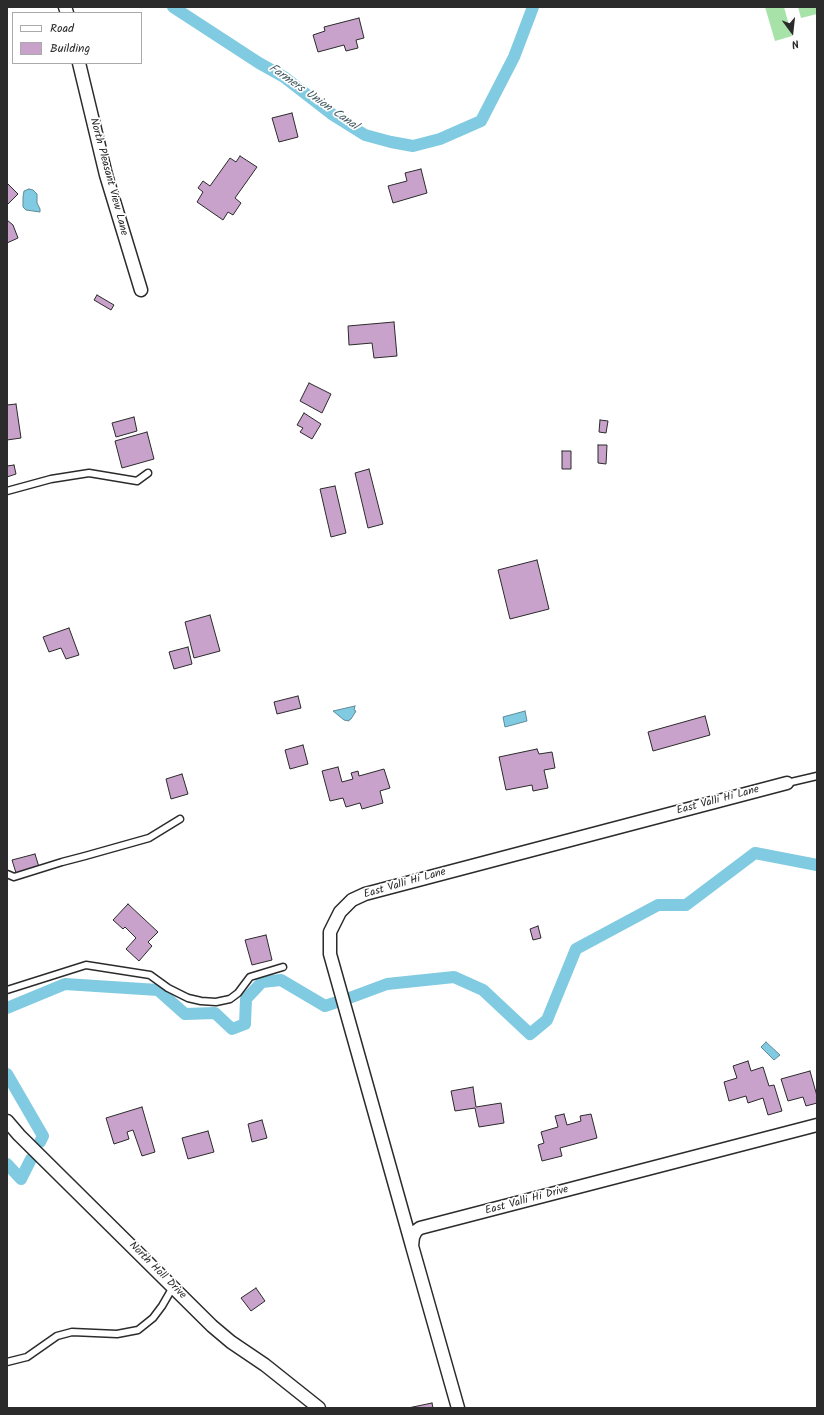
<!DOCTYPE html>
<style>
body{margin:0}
#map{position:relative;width:824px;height:1415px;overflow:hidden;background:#fff;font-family:Kalam,sans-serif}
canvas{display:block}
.frame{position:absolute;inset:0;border:8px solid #2b2b2b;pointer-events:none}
.legend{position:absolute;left:12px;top:12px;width:130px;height:52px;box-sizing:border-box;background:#fff;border:1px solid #aaa;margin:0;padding:5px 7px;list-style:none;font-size:12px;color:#2b2b2b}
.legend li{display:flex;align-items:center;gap:8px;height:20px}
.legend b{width:20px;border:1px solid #aaa}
.north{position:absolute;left:772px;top:12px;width:40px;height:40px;-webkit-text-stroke:3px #fff;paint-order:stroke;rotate:165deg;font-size:11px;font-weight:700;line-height:16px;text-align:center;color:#2b2b2b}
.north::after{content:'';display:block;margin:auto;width:14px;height:18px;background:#2b2b2b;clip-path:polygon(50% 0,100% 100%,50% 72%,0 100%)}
</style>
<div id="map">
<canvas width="824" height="1415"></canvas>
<div class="frame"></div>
<ul class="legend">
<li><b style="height:5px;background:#fff"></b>Road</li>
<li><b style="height:11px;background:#c8a2ca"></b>Building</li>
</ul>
<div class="north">N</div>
</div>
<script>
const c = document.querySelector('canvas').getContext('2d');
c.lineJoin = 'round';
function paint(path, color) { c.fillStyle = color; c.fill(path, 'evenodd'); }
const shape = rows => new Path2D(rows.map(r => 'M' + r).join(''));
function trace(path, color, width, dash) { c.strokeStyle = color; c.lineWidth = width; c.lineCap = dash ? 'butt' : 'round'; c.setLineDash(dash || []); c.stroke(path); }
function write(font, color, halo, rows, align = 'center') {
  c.font = font + ' Kalam,sans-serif'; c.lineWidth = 3.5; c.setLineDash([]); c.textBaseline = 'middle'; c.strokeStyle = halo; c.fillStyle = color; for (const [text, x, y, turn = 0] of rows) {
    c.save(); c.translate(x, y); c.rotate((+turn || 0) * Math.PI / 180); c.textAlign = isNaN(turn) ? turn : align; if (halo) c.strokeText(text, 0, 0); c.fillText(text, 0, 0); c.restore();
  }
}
const green = shape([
 [765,7,784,7,792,36,775,41],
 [798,7,817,7,817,14,801,18]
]);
const water = shape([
 [29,189,33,190,37,194,37,203,40,209,40,212,26,210,23,207,23,197,24,191,29,189],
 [355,706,354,710,356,711,351,719,349,720,349,721,344,720,333,711,355,706],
 [525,711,527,721,505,727,503,717,525,711],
 [766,1042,780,1055,774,1060,761,1047,766,1042]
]);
const canal = shape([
 [173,7,259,63,284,77,333,115,365,135,391,142,413,146,440,139,481,121,514,57,533,7],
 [352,997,387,984,454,977,483,990,530,1034,547,1020,576,949,658,905,686,905,755,853,817,865],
 [7,1008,65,984,158,990,185,1014,215,1013,232,1029,245,1024,246,999,262,982,281,980,325,1006,334,1003],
 [7,1074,43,1136,40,1142],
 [7,1164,21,1179,31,1159]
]);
const building = shape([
 [359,18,364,38,356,40,358,48,346,51,344,45,318,52,313,35,325,31,324,27,359,18],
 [292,113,298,137,279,142,272,118,292,113],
 [240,156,257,167,235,198,241,203,233,215,228,212,223,220,197,202,203,192,198,188,203,181,210,186,230,158,236,162,240,156],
 [421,169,427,193,393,203,388,186,407,181,405,173,421,169],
 [7,183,18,194,7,205,7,183],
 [7,220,13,225,18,238,7,243,7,220],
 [97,295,114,305,111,310,94,300,97,295],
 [394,322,397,356,374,358,372,343,349,345,348,326,394,322],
 [309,383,331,394,322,413,300,401,309,383],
 [16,404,21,438,7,440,7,405,16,404],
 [304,413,321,424,312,439,300,432,303,428,297,425,304,413],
 [134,417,137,431,116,437,112,423,134,417],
 [600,420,608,421,606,433,599,432,600,420],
 [147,432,154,459,122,468,115,441,147,432],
 [598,445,607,445,606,464,598,463,598,445],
 [562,451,571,451,571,469,562,469,562,451],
 [14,465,16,474,7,477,7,466,14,465],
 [369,469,383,524,368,528,355,473,369,469],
 [335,486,346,533,331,537,320,489,335,486],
 [537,560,549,609,510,619,498,570,537,560],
 [210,615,220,651,194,658,185,622,210,615],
 [69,628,79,655,66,659,61,648,49,652,43,637,69,628],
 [188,647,192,664,174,669,169,652,188,647],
 [298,696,301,708,277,714,274,702,298,696],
 [705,716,710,735,653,751,648,732,705,716],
 [303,745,308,764,290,769,285,750,303,745],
 [537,749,539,754,552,752,555,768,544,770,548,788,533,791,532,785,506,790,499,757,537,749],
 [338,767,342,782,353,779,351,773,358,771,359,776,384,769,390,788,380,791,383,803,362,809,360,803,346,807,343,798,330,801,322,771,338,767],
 [182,774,188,794,171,799,166,779,182,774],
 [35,854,39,867,16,873,12,860,35,854],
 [128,904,158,932,148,942,152,946,139,961,126,949,136,938,125,927,123,929,113,920,128,904],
 [538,926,541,938,533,940,530,929,538,926],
 [266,935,272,960,252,965,245,940,266,935],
 [748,1061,751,1071,763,1067,769,1086,774,1085,782,1111,768,1115,763,1098,748,1103,746,1096,729,1101,724,1082,737,1078,733,1066,748,1061],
 [810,1071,817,1096,817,1103,806,1106,803,1097,788,1101,781,1079,810,1071],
 [473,1087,476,1107,501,1103,504,1123,479,1127,475,1108,455,1111,451,1091,473,1087],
 [142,1107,155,1152,142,1156,133,1130,127,1132,129,1139,114,1144,106,1118,142,1107],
 [564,1114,567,1125,581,1121,580,1116,591,1114,597,1138,560,1148,562,1156,542,1161,538,1145,544,1143,541,1132,558,1127,555,1116,564,1114],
 [262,1120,267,1138,252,1142,248,1124,262,1120],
 [208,1131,214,1152,188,1159,182,1138,208,1131],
 [256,1288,265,1301,251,1311,241,1298,256,1288],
 [432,1403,433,1408,408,1408,432,1403]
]);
const service = shape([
 [7,491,51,479,89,473,137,481,148,473],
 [787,783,817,776],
 [7,874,14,877,62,862,85,856,149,838,180,819],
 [7,990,86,965,150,975,168,988,188,998,201,1001,216,1002,230,999,238,993,250,977,283,967],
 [7,1362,27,1357,57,1336,72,1332,117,1334,138,1330,153,1318,162,1306,173,1287]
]);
const minor = shape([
 [65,7,67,13],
 [79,63,106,175,141,290],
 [7,1121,19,1135,212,1326,231,1342,265,1365,319,1408],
 [412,1246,330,954,330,932,340,912,352,900,365,894,787,783],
 [458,1408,412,1246,413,1237,416,1231,420,1228,817,1125]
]);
const streetNames = [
 ["North Pleasant View Lane",108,177,75],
 ["East Valli Hi Lane",718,801,-15],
 ["East Valli Hi Lane",405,884,-16],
 ["East Valli Hi Drive",527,1201,-15],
 ["North Holl Drive",157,1271,45]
];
const waterNames = [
 ["Farmers Union Canal",313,98,35]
];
paint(green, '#a7e2a8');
paint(water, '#80cbe1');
trace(water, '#5e8b98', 1);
trace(canal, '#80cbe1', 12);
paint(building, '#c8a2ca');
trace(building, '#2b2b2b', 1);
trace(service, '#2b2b2b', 9);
trace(minor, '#2b2b2b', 15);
trace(service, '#fff', 6);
trace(minor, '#fff', 12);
write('11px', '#2b2b2b', '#fff', streetNames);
write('italic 12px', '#445b62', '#fff', waterNames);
</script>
